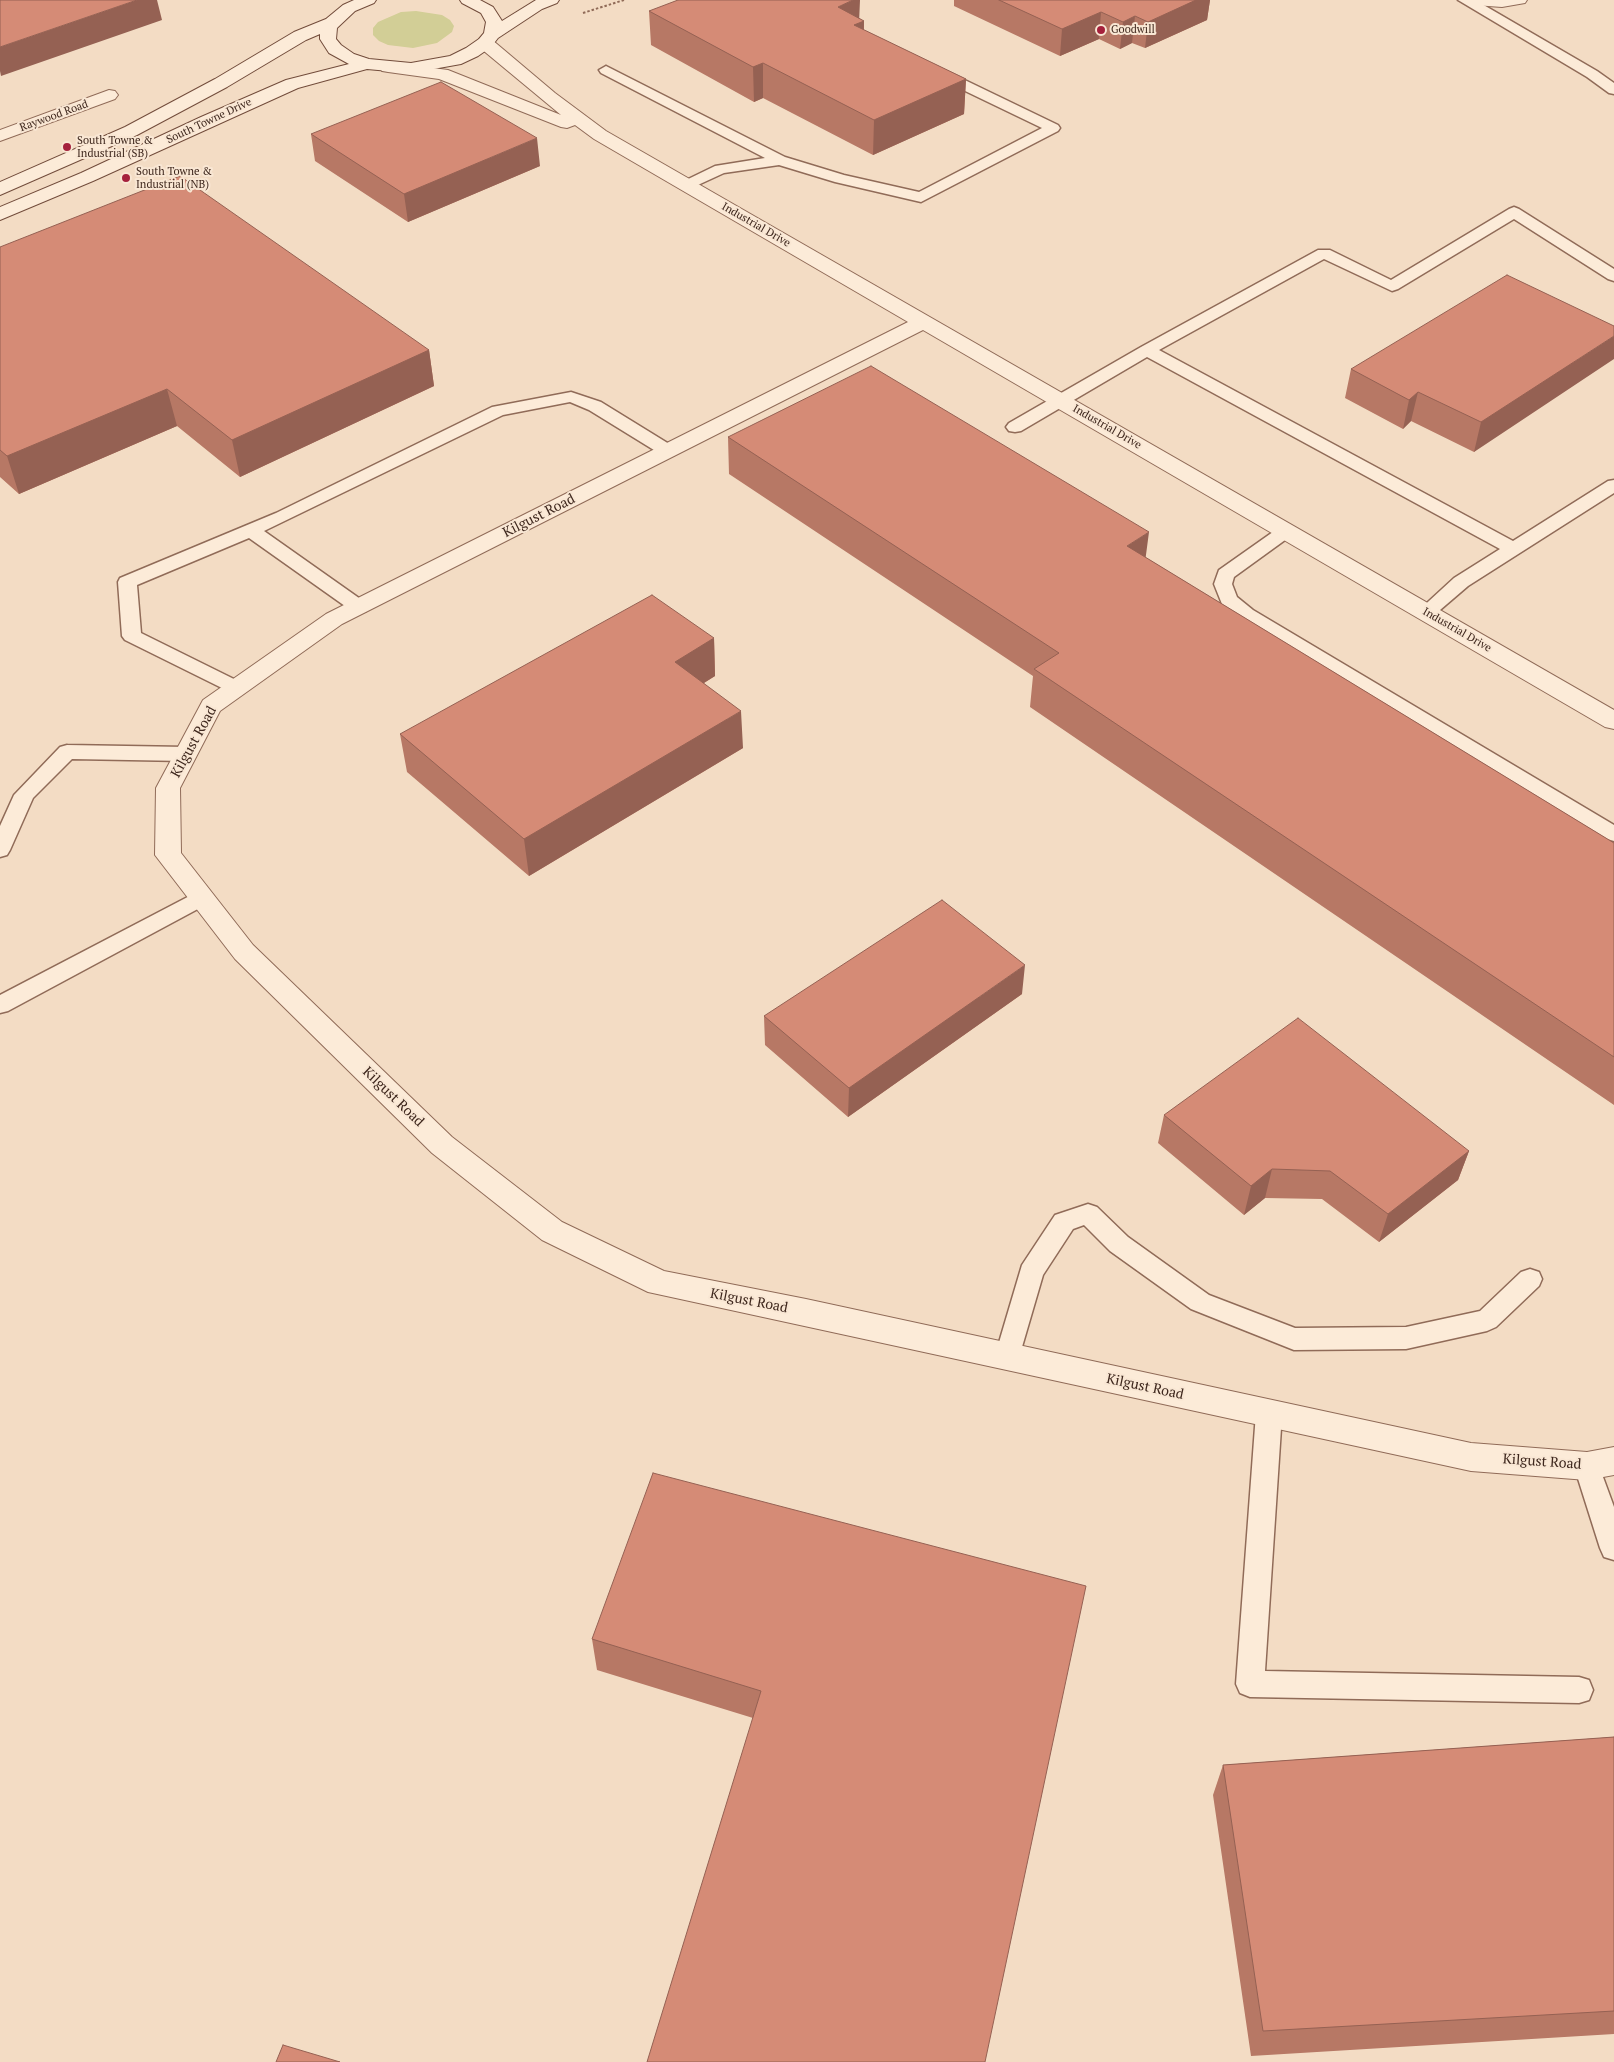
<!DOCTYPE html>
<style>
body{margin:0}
canvas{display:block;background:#f3dcc4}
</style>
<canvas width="1614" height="2062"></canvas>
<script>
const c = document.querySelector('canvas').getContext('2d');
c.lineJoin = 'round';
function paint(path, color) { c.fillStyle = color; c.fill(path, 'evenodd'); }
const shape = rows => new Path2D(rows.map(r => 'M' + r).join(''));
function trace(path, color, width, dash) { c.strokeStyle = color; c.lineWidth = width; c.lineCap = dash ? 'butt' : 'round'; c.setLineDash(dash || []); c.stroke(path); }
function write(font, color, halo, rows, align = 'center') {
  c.font = font + ' "PT Serif",serif'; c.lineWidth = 4; c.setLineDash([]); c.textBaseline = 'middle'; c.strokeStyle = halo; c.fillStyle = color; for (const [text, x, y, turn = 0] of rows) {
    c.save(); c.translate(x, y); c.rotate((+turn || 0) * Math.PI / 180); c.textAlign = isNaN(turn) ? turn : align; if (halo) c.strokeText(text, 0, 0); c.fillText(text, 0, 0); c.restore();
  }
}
const green = shape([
 [416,11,442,15,450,20,454,26,452,32,437,43,413,48,388,45,379,41,373,35,373,28,378,22,401,12]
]);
const path = shape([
 [583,13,624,0]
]);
const lane = shape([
 [1458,0,1475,0,1597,71,1614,83,1614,94,1609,93,1587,77,1458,0],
 [606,66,785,157,844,175,919,192,1042,128,934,76,932,73,934,70,944,70,1058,125,1060,128,1058,131,921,202,835,182,779,165,724,173,687,190,682,188,679,185,682,182,715,166,765,158,601,73,599,70,606,66],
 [1514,207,1519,209,1614,269,1614,281,1608,279,1514,219,1398,289,1392,291,1324,259,1159,350,1513,541,1608,481,1614,480,1614,493,1468,586,1433,616,1426,618,1419,616,1417,612,1454,578,1500,549,1147,357,1021,431,1015,432,1009,431,1006,427,1009,423,1141,347,1318,250,1330,250,1391,280,1509,209,1514,207],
 [571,392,601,402,674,447,677,451,674,455,668,456,662,455,589,410,570,402,503,415,264,531,366,603,368,607,366,611,359,613,352,611,249,538,137,585,141,633,244,684,247,688,244,692,237,694,230,692,125,640,122,636,118,582,120,578,276,513,492,407,571,392],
 [1286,526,1292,527,1295,531,1292,535,1234,577,1232,584,1237,597,1253,610,1614,825,1614,841,1607,839,1239,618,1222,604,1214,584,1219,570,1280,527,1286,526],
 [67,745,186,747,193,749,196,754,193,759,186,761,72,759,33,798,10,850,7,855,0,857,0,826,14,795,60,747,67,745],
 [201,890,209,893,212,898,209,903,8,1011,0,1013,0,995,201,890],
 [1088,1204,1097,1207,1128,1237,1209,1295,1295,1328,1406,1327,1480,1311,1521,1272,1530,1269,1539,1272,1542,1279,1539,1286,1496,1327,1487,1331,1406,1349,1294,1350,1191,1309,1110,1251,1084,1225,1073,1229,1043,1275,1017,1364,1008,1367,999,1364,995,1356,1022,1265,1055,1215,1088,1204],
 [1269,1402,1278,1405,1282,1413,1265,1671,1579,1677,1589,1680,1593,1690,1589,1700,1579,1703,1250,1697,1240,1693,1236,1684,1256,1413,1260,1405,1269,1402],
 [1587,1454,1596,1458,1614,1507,1614,1560,1604,1557,1600,1548,1574,1466,1578,1458,1587,1454]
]);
const street = shape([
 [1466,0,1527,0,1525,3,1502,7,1474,5,1468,3,1466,0],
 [485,38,491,39,555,93,606,131,1614,710,1614,729,1605,727,923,330,342,624,220,711,180,788,181,853,253,945,452,1137,562,1222,664,1271,806,1299,1471,1443,1587,1452,1614,1447,1614,1475,1587,1480,1471,1471,648,1292,542,1240,432,1153,235,959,155,855,156,788,203,700,326,614,908,322,594,139,575,125,567,128,561,127,439,79,388,72,382,71,379,67,382,63,388,62,448,70,561,115,479,47,477,43,479,39,485,38],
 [109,90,115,91,118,95,115,99,0,141,0,130,109,90]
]);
const secondary = shape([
 [354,0,376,0,374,3,355,11,337,28,336,39,341,45,354,54,369,59,411,63,450,56,466,48,479,39,484,33,486,22,481,13,462,3,460,0,480,0,493,7,502,21,536,0,559,0,557,3,542,9,498,38,491,47,478,56,461,64,411,73,367,69,298,88,93,181,0,220,0,207,81,173,201,117,286,80,349,64,329,53,320,39,320,34,306,40,227,87,137,135,0,195,0,182,125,127,215,79,294,32,326,19,343,5,354,0]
]);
const wall = shape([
 [954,0,1210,0,1207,20,1145,48,1132,43,1120,49,1099,39,1060,56,954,6],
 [649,11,859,18,864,21,864,30,966,79,964,114,873,155,763,98,754,102,651,45],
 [311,134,540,166,408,222,315,161],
 [0,247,429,350,434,386,240,477,177,426,19,494,0,477],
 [1614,326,1474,452,1411,421,1403,429,1345,398,1351,369],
 [728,437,1145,557,1614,843,1614,1105,1030,707,1033,676,729,474],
 [714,638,715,676,704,683,743,748,529,876,407,772,400,734],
 [1022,994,848,1117,765,1045,764,1016],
 [1164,1115,1469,1151,1458,1180,1379,1242,1322,1199,1265,1198,1244,1215,1158,1143],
 [1086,1586,753,1718,597,1670,592,1639],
 [1614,1737,1614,2034,1251,2056,1213,1795,1223,1765]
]);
const shadedWall = shape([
 [137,0,157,0,162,20,1,76,0,71,0,47],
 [853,0,860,0,859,23,864,21,863,55,838,7],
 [1196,0,1210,0,1207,20,1145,48,1148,22],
 [1101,12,1099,39,1060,56,1062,29],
 [1135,16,1132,43,1120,49,1123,22],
 [763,63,763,98,754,102,753,67],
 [966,79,964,114,873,155,874,120],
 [537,138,540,166,408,222,404,194],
 [1614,336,1614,359,1474,452,1481,422],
 [429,350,434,386,240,477,232,440],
 [167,389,177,426,19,494,7,456],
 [1418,392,1411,421,1403,429,1409,400],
 [1149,532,1144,570,1127,546],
 [714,638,715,676,678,699,675,662],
 [741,711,743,748,529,876,524,839],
 [1025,965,1022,994,848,1117,849,1088],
 [1469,1151,1458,1180,1379,1242,1388,1214],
 [1272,1169,1265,1198,1244,1215,1251,1186]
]);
const building = shape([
 [0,0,137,0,0,47,0,0],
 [678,0,853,0,838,7,864,21,854,25,966,79,874,120,763,63,753,67,649,11,678,0],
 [999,0,1196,0,1148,22,1135,16,1123,22,1101,12,1062,29,999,0],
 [441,82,537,138,404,194,311,134,441,82],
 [180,176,429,350,232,440,167,389,7,456,0,450,0,247,180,176],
 [1507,275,1614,326,1614,336,1481,422,1418,392,1409,400,1351,369,1507,275],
 [871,366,1149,532,1127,546,1614,843,1614,1057,1034,669,1059,653,728,437,871,366],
 [652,595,714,638,675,662,741,711,524,839,400,734,652,595],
 [942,900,1025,965,849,1088,764,1016,942,900],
 [1298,1018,1469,1151,1388,1214,1330,1171,1272,1169,1251,1186,1164,1115,1298,1018],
 [653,1473,1086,1586,985,2062,647,2062,761,1691,592,1639,653,1473],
 [1614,1737,1614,2011,1263,2031,1223,1765,1614,1737],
 [283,2045,340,2062,276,2062,283,2045]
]);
const markers = [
 [1101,30,5,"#a5213c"],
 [67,147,5,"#a5213c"],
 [126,178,5,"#a5213c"]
];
const farPoinames = [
 ["Goodwill",1111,30],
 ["South Towne &",77,141],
 ["Industrial (SB)",77,154],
 ["South Towne &",136,172],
 ["Industrial (NB)",136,185]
];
const farStreetnames = [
 ["Raywood Road",54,116,-20],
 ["South Towne Drive",209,121,-25],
 ["Industrial Drive",756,225,30],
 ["Industrial Drive",1107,427,30],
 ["Industrial Drive",1457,630,30]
];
const streetNames = [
 ["Kilgust Road",539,516,-27],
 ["Kilgust Road",194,742,-61],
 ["Kilgust Road",393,1097,44],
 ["Kilgust Road",749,1301,11],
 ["Kilgust Road",1145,1387,12],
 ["Kilgust Road",1542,1462,4]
];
paint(green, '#d2ce96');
trace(lane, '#906b58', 3);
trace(street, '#906b58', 2);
trace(secondary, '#724c3b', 2);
trace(path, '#906b58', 2, [2.5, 2]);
paint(lane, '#fcebd8');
paint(street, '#fcebd8');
paint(secondary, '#fcebd8');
paint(wall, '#b77865');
paint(shadedWall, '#956153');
paint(building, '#d58b76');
trace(building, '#956153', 1);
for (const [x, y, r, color] of markers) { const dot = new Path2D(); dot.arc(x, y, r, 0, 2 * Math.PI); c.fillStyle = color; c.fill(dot); trace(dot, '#f9e7d4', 2); }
write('11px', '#3e271d', '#f9e7d4', farPoinames, 'left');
write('11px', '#3e271d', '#f9e7d4', farStreetnames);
write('14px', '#3e271d', '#f9e7d4', streetNames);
</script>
